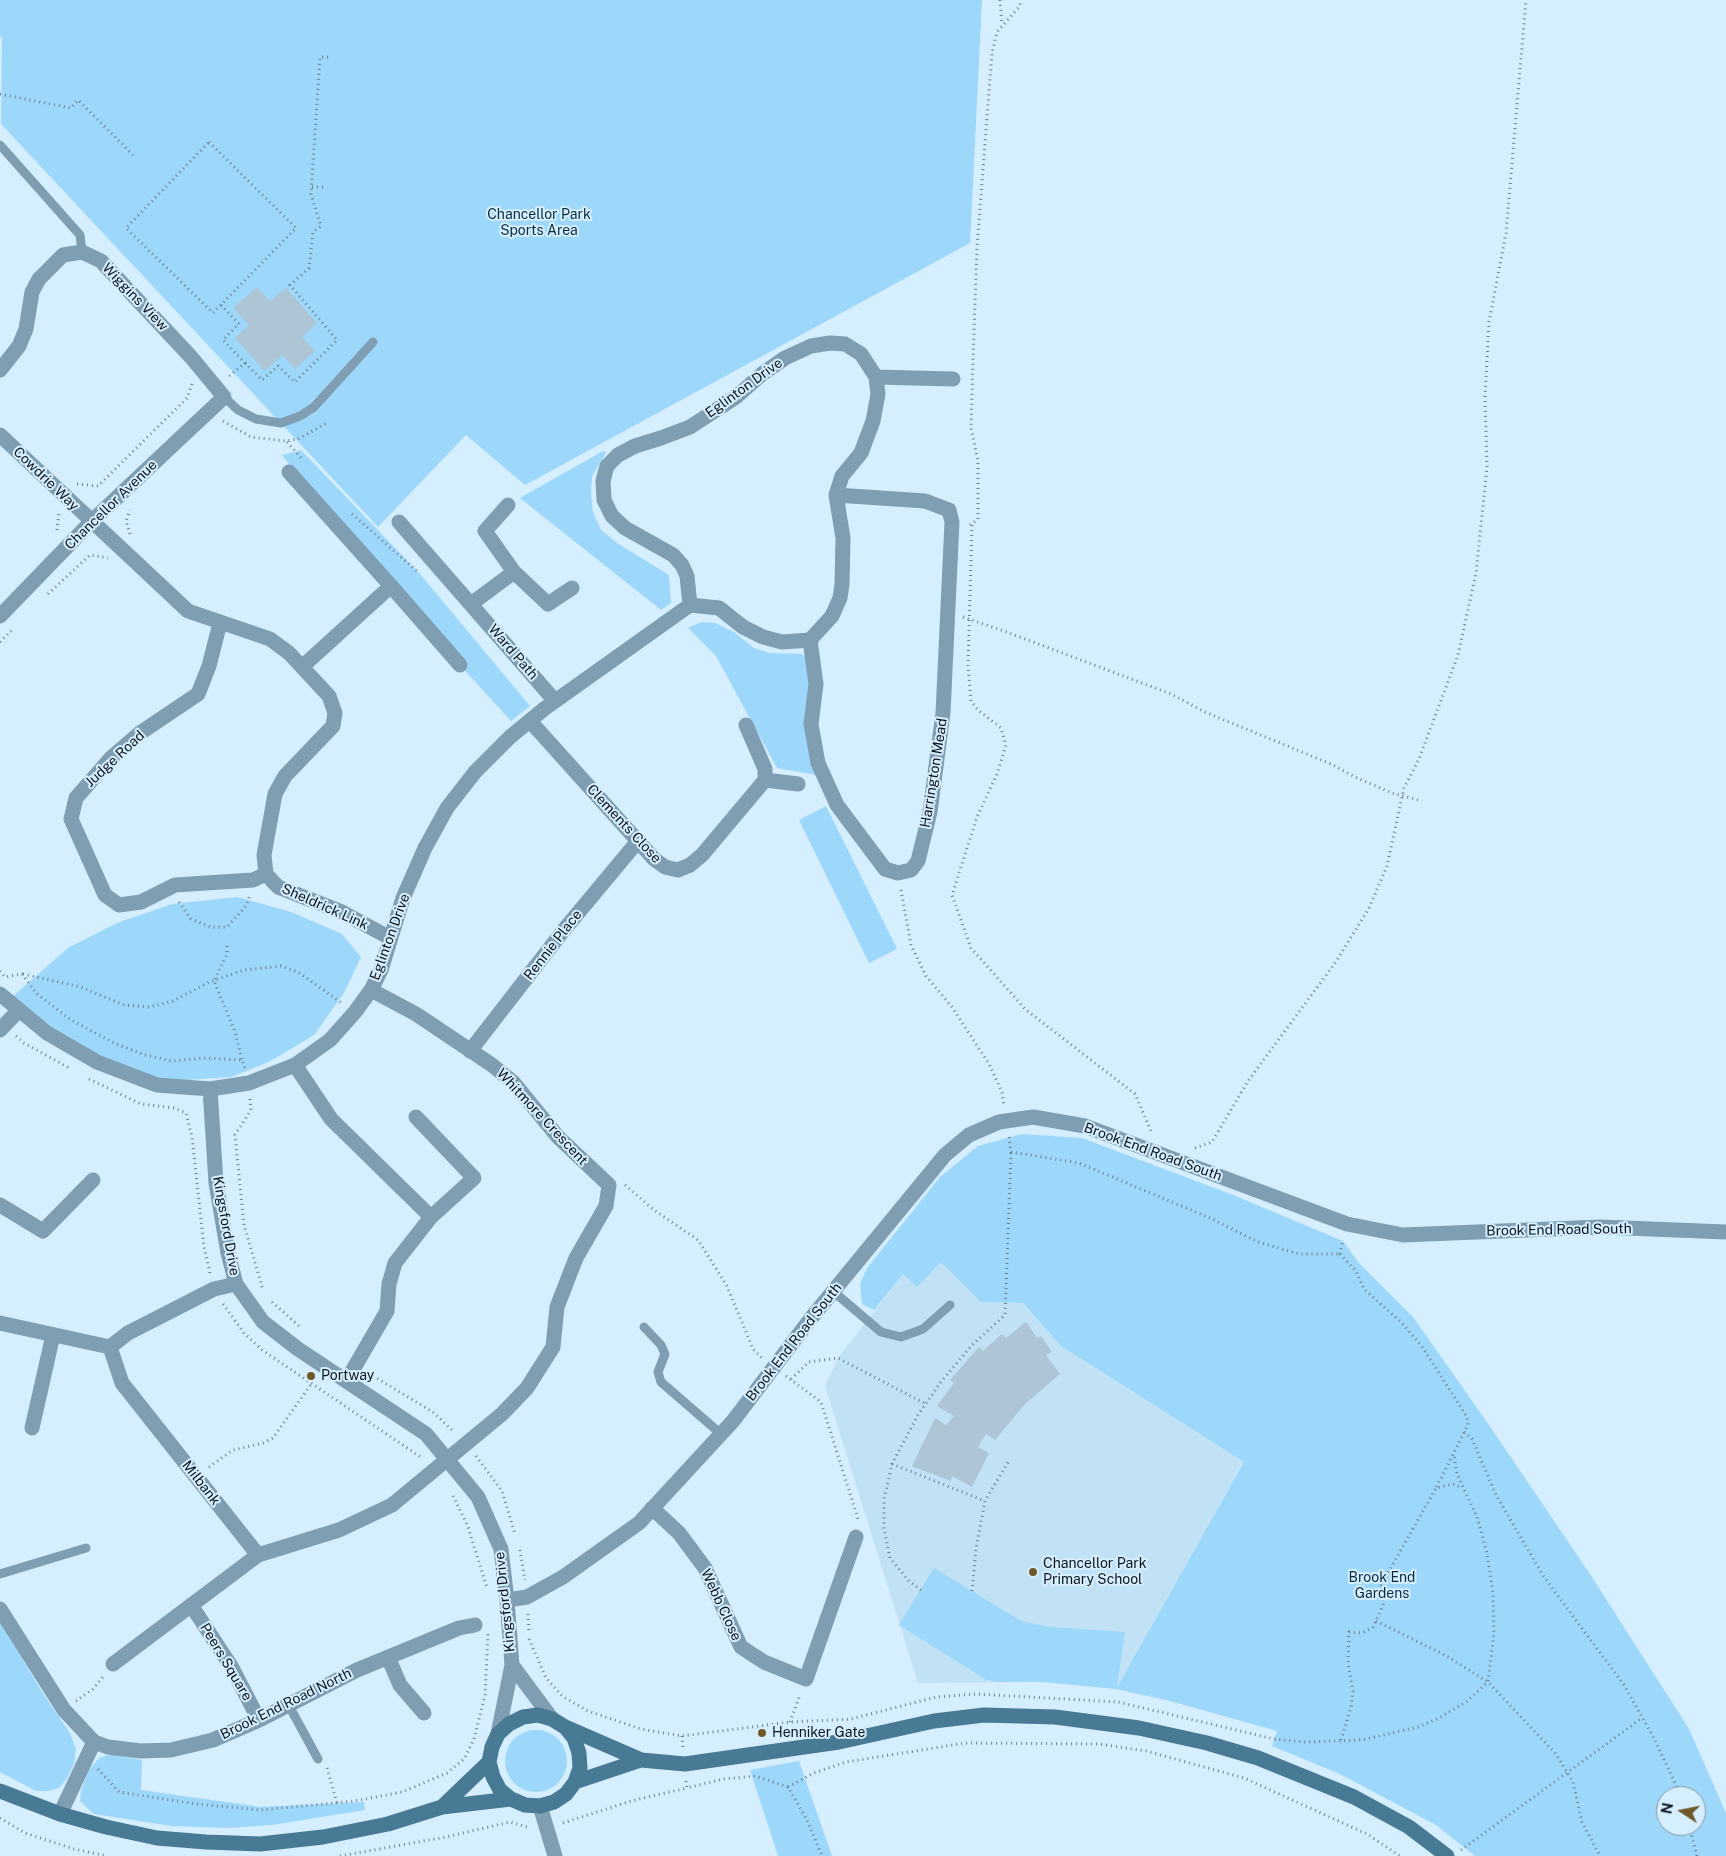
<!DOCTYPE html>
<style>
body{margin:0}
#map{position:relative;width:1726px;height:1856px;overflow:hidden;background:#d6efff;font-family:"Public Sans",sans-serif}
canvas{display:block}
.north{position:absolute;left:1656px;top:1786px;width:50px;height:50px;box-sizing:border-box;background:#d6efff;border:1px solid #8698a4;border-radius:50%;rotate:281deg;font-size:14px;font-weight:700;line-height:20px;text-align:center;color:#0e161c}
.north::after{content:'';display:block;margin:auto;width:18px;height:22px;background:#6f5928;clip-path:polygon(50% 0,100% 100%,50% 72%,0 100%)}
</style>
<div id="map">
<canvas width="1726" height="1856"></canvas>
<div class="north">N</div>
</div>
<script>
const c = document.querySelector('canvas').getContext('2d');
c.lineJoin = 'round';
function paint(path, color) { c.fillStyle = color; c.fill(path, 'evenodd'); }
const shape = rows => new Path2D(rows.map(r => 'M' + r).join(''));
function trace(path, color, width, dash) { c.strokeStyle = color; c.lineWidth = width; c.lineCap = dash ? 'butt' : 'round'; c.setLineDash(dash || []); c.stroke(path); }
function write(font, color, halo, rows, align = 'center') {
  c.font = font + ' "Public Sans",sans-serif'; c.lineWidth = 4; c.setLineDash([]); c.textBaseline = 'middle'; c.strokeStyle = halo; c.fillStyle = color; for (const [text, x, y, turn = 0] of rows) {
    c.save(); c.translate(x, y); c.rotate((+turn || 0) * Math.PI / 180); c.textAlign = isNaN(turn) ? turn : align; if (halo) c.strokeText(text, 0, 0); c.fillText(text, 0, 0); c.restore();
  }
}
const built = shape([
 [941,1262,981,1302,1023,1303,1061,1346,1244,1462,1116,1688,1043,1682,918,1683,825,1386,838,1358,903,1274]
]);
const green = shape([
 [0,0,982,0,970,243,525,485,466,435,378,527,1,124,2,36,0,38],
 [301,450,420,574,530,706,511,721,353,548,282,455],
 [603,451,606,453,592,476,591,495,593,512,601,530,617,543,669,575,671,603,661,610,520,498],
 [701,622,715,623,734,632,754,648,770,653,802,654,810,663,817,775,777,768,716,656,688,628],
 [826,806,897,949,869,963,799,820],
 [238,897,291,912,342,934,361,957,344,993,314,1035,269,1062,231,1077,170,1081,128,1072,81,1048,11,998,68,948,117,923,172,904],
 [1022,1134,1082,1138,1233,1195,1343,1241,1358,1262,1413,1317,1489,1425,1590,1574,1689,1729,1726,1813,1726,1856,1475,1856,1436,1825,1340,1774,1272,1746,1277,1731,1170,1701,1116,1689,1043,1682,995,1682,985,1679,899,1625,934,1568,1021,1621,1049,1627,1125,1632,1117,1687,1244,1462,1061,1346,1023,1303,981,1302,941,1262,917,1287,903,1274,874,1310,862,1304,860,1284,867,1268,940,1177,978,1146],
 [1666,1796,1696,1796,1696,1826,1666,1826],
 [0,1621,42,1692,70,1733,76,1749,74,1764,67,1778,59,1788,48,1791,36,1791,0,1772],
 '505 1761a31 31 0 1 1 62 0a31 31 0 1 1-62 0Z',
 [111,1754,142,1760,141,1790,261,1807,364,1802,365,1810,272,1825,229,1828,172,1826,94,1814,80,1801,81,1790,89,1770,99,1758],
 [799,1761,832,1856,778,1856,750,1770]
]);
const building = shape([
 [257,287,270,301,286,288,317,323,302,337,315,351,295,369,282,355,265,371,235,338,249,325,233,308],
 [1026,1322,1037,1338,1041,1336,1052,1352,1046,1355,1060,1374,1024,1405,995,1440,986,1434,978,1447,989,1453,972,1487,952,1476,951,1481,912,1466,935,1418,946,1425,954,1416,937,1406,954,1383,950,1380,979,1347,983,1351,1002,1334,1006,1338]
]);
const path = shape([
 [1000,0,1002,24],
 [0,94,71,108,78,100,133,155],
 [209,142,296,228,213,313,126,228,209,142],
 [312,187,323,187],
 [221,305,239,324,223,340,245,363,228,377],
 [245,363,262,380,278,366,295,382,337,340,290,285,309,268,313,232,321,226,311,194,320,57,331,57],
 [223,421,251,437,286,441,298,439,329,422],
 [287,442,302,459],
 [77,484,98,486,187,398,192,384],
 [352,514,417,571],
 [970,525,978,519,978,461,971,428,973,360,977,247,992,53,997,32,1019,7,1022,0],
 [972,525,968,665,971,701,978,710,1001,728,1006,745,997,774,977,817,952,895,971,948,1025,1009,1135,1094,1151,1131],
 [57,530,59,512],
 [130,534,126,521,130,510],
 [48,594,90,555,108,558],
 [963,617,1004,631,1171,694,1205,712,1331,764,1355,777,1392,793,1422,801],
 [0,642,12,630],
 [901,890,911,945,926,976,952,1007,989,1064,1002,1092,1004,1106],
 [179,902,191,919,211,927,227,927,246,906,250,895],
 [227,946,227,954,214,981,235,1032,242,1060],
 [0,971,5,977,22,974,36,993,71,1020,116,1044,145,1055,172,1061,204,1058,242,1060,245,1068],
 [23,974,81,987,124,1005,149,1007,173,1001,209,982,244,970,281,966,298,972,343,1004],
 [16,1036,24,1043,71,1069],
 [89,1079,141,1104,174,1108,186,1113,192,1137,204,1247,210,1273],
 [250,1099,251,1110,235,1135,244,1225,263,1290],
 [1009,1137,1011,1152,1079,1163,1210,1218,1258,1242,1300,1254,1340,1254],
 [1195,1148,1212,1142,1248,1081,1335,963,1369,908,1387,866,1404,788,1419,759,1458,655,1476,573,1487,467,1485,396,1489,322,1506,233,1526,0],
 [625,1185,654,1210,698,1240,727,1286,753,1349,762,1358],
 [1340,1254,1356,1271,1364,1289,1402,1323,1423,1348,1467,1417,1468,1425,1436,1488],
 [1340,1254,1343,1240],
 [272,1302,299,1326],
 [223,1304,244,1333,262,1350,422,1458],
 [373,1376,433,1412,454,1432],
 [786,1376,821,1402,859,1522],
 [791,1379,809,1362,838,1358,926,1404],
 [1464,1432,1472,1439,1496,1495,1544,1577,1624,1685,1655,1740,1681,1796],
 [476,1456,502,1491,515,1534],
 [892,1464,985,1501],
 [209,1467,233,1450,263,1443,273,1438,312,1383],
 [453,1496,467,1524,487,1588],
 [520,1550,525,1580],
 [921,1590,909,1581,890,1558,884,1528,884,1499,892,1464,918,1415,940,1383,972,1345,1005,1315,1011,1152],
 [972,1591,976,1549,985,1501,1010,1459],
 [528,1614,529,1632],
 [1376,1621,1445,1655,1488,1682,1556,1754,1573,1782,1582,1822,1600,1856],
 [529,1639,546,1678,562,1696,588,1711,641,1729,682,1736,790,1722,851,1719,936,1697,976,1694,1118,1702,1274,1739,1304,1742,1362,1740,1418,1727,1437,1719,1466,1702,1488,1682,1494,1632,1493,1593,1487,1553,1477,1517,1457,1474,1454,1455],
 [76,1701,93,1689,103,1677],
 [790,1722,800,1695],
 [682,1736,683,1748],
 [1341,1740,1351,1707,1353,1691,1348,1663,1349,1632,1362,1633,1373,1627,1384,1603,1380,1587,1436,1488,1453,1484,1462,1488],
 [327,1768,337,1803],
 [98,1769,119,1792,197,1804,260,1810,355,1801,402,1792,447,1773,464,1759,474,1739,485,1695,488,1634],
 [686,1781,687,1788,723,1779,755,1776,788,1787,807,1820,822,1856],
 [788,1787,814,1773,846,1762,965,1743,1099,1744,1146,1751,1244,1778,1367,1834,1400,1856],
 [0,1818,25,1833,74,1849,107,1856],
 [563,1823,631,1801,687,1788],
 [1689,1826,1697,1856],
 [1461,1850,1642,1718],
 [340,1856,446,1837,510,1822,530,1828]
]);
const lane = shape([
 [0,145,80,235,82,252],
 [224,397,238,410,256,419,281,423,300,416,314,407,373,342],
 [834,1292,881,1332,901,1337,923,1329,950,1305],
 [644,1327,661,1345,665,1354,658,1372,661,1382,721,1434],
 [0,1574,86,1548],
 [288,1704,318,1759]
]);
const street = shape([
 [0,370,19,346,26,329,32,292,39,279,63,255,82,252,101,261,191,357,224,397,91,522,0,616],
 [876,377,953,379],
 [0,435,188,611,270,639,289,653,329,696,335,713,333,726,285,776,275,794,264,855,266,874,278,887,342,912,390,938],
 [289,472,391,586,303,666],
 [399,522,555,701],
 [514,572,548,604,572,588],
 [391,586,460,665],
 [471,604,514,572,485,531,508,505],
 [220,623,209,666,198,694,140,733,111,758,76,798,71,819,105,895,119,905,141,902,175,885,253,880,266,874],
 [810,640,816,684,811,724,818,763,837,805,885,869,898,873,911,870,918,861,930,812,943,713,952,522,949,510,925,501,836,495],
 [530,721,654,859,665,867,678,870,690,865,702,855,765,780,765,769,746,725],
 [765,780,798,784],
 [0,994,47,1033,97,1062,157,1085,210,1089,249,1083,295,1065,330,1040,355,1012,371,990,381,970,403,898,425,848,447,808,475,772,510,737,544,709,690,605,687,576,682,565,673,555,625,528,612,516,604,500,603,481,607,466,618,455,635,446,661,438,690,427,736,397,762,374,785,358,811,346,830,343,845,344,861,354,876,377,878,394,873,421,861,453,842,476,836,495,843,538,842,584,840,598,832,616,810,640,782,642,763,637,743,627,719,608,690,605],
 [0,1030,19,1010],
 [470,1051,563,931,638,841],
 [295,1065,331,1119,431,1217,474,1178,416,1117],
 [210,1089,216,1183,228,1253,236,1284,263,1322,298,1349,426,1434,478,1497,501,1549,507,1600,512,1665,498,1734],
 [0,1205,43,1231,93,1180],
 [236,1284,214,1289,128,1333,110,1347,122,1383,258,1555,339,1530,392,1505,502,1414,527,1388,553,1347,557,1307,576,1258,606,1206,609,1185,558,1137,513,1082,492,1065,416,1014,371,990],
 [0,1323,110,1347],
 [347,1380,387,1311,389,1284,395,1263,431,1217],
 [32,1428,53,1335],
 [652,1508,679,1533,705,1568,741,1647,764,1662,806,1679,856,1537],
 [507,1600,527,1597,563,1577,639,1523,733,1421,812,1317,945,1155,969,1135,999,1122,1033,1117,1085,1126,1347,1224,1403,1235,1601,1227,1726,1232],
 [191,1605,231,1666,259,1720],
 [0,1609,64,1710,94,1742,108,1747,141,1751,171,1750,213,1740,259,1720,357,1670,459,1628,475,1625],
 [388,1657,400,1685,424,1713],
 [113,1664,258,1555],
 [512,1665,552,1719],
 [540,1806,555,1856],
 [60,1814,94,1742]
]);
const secondary = shape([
 [565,1727,574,1738,579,1753,580,1768,575,1782,566,1794,554,1802,540,1806,525,1805,511,1799,500,1790,493,1777,489,1762,492,1747,498,1734,509,1724,523,1717,538,1715,552,1719,565,1727,641,1760,685,1764,839,1742,934,1721,984,1715,1055,1717,1139,1728,1207,1743,1258,1758,1354,1797,1409,1827,1447,1856],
 [575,1782,641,1760],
 [0,1791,60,1814,106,1827,157,1838,206,1842,260,1844,323,1837,388,1824,442,1807,511,1799],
 [442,1807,489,1762]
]);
const markers = [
 [311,1376,5,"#6f5928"],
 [1033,1572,5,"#6f5928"],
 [762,1733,5,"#6f5928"]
];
const parkNames = [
 ["Chancellor Park",539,215],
 ["Sports Area",539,231],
 ["Brook End",1382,1578],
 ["Gardens",1382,1594]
];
const streetNames = [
 ["Wiggins View",135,297,46],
 ["Eglinton Drive",744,388,-36],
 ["Cowdrie Way",46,479,44],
 ["Chancellor Avenue",111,505,-44],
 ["Ward Path",513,652,49],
 ["Judge Road",115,759,-43],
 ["Harrington Mead",934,773,-81],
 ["Clements Close",624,824,47],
 ["Sheldrick Link",325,907,24],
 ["Eglinton Drive",390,937,-70],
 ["Rennie Place",553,945,-52],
 ["Whitmore Crescent",542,1117,47],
 ["Brook End Road South",1153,1152,20],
 ["Kingsford Drive",226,1226,80],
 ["Brook End Road South",1559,1230,-1],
 ["Brook End Road South",794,1342,-52],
 ["Milbank",201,1483,52],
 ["Kingsford Drive",505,1602,-96],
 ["Webb Close",721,1605,65],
 ["Peers Square",226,1662,59],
 ["Brook End Road North",286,1704,-26]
];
const poiNames = [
 ["Portway",321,1376],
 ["Chancellor Park",1043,1564],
 ["Primary School",1043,1580],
 ["Henniker Gate",772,1733]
];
paint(built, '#c1e1f5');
paint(green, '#9dd7fa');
paint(building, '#adc5d4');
trace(path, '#6f808a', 3, [1, 4]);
trace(lane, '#7f9eb2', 9);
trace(street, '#7f9eb2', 15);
trace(secondary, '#487995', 15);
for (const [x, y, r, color] of markers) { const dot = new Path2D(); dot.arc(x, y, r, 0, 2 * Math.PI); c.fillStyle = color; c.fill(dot); trace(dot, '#d6efff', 2); }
write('14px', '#082d3f', '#d6efff', parkNames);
write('14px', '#0e161c', '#d6efff', streetNames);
write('14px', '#0e161c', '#d6efff', poiNames, 'left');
</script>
